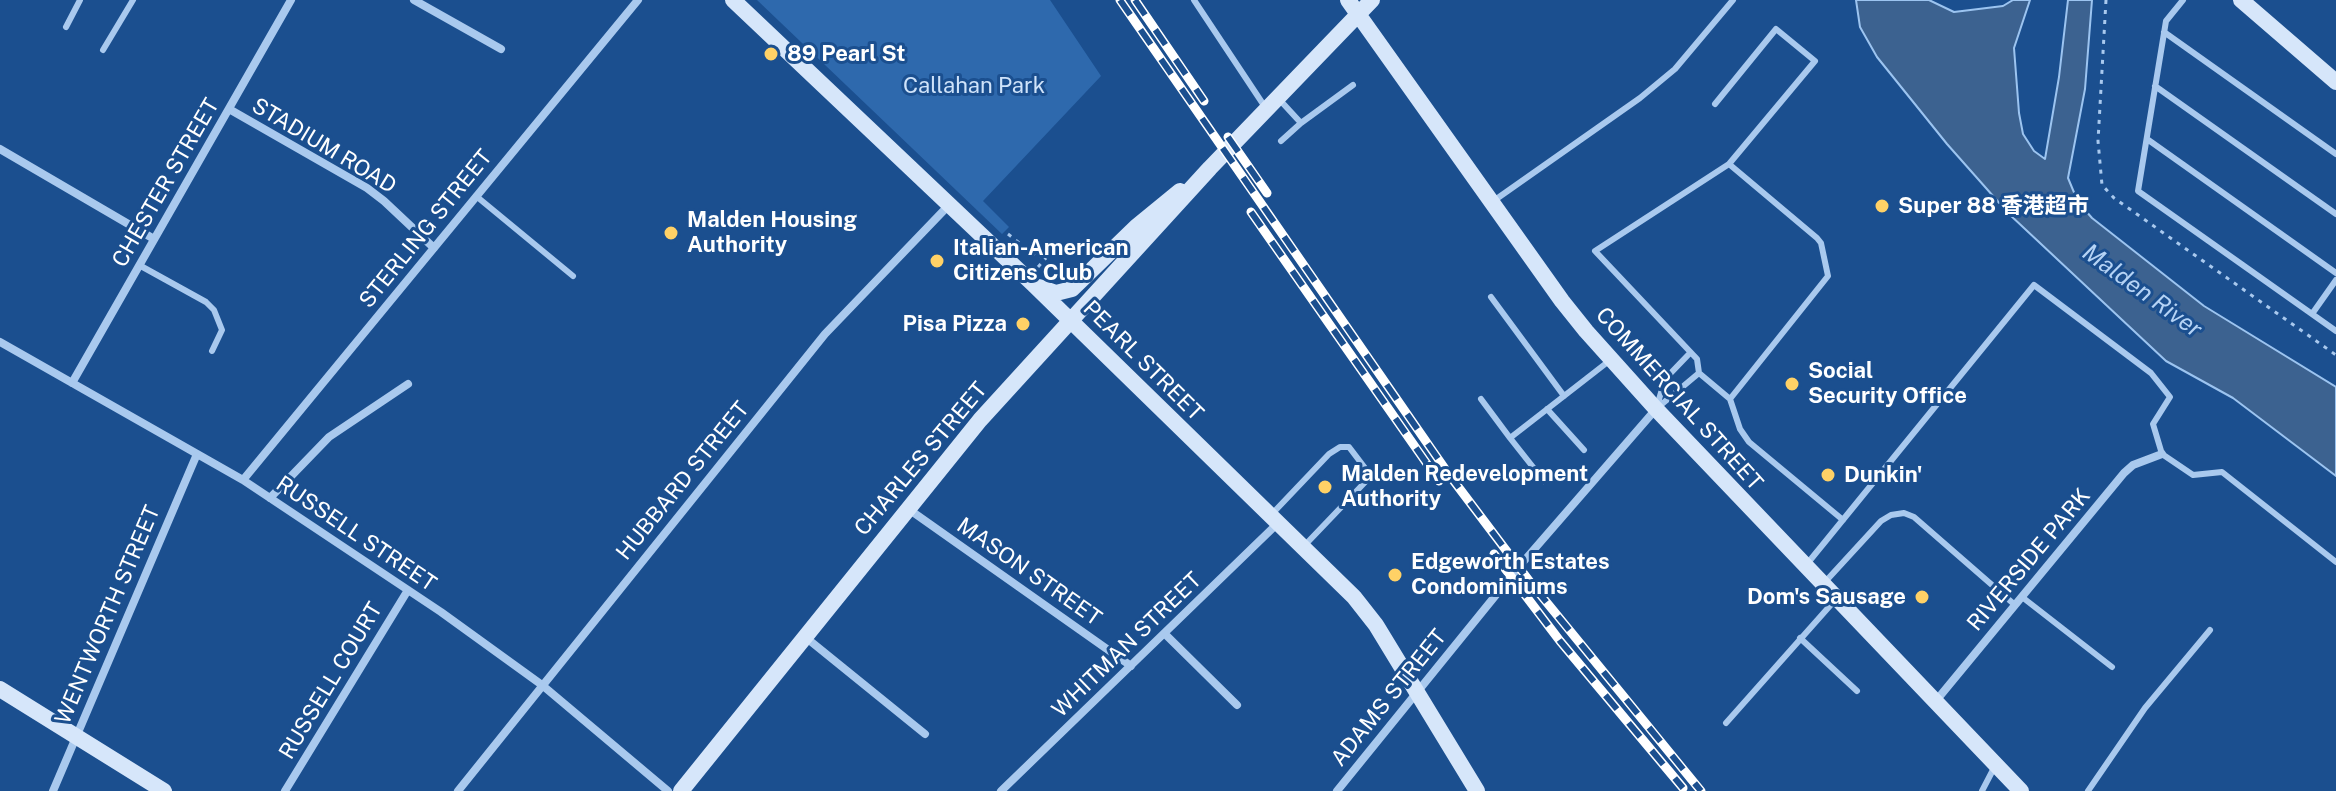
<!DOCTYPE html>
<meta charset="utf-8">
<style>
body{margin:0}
canvas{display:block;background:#1b4f8f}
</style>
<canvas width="2336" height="791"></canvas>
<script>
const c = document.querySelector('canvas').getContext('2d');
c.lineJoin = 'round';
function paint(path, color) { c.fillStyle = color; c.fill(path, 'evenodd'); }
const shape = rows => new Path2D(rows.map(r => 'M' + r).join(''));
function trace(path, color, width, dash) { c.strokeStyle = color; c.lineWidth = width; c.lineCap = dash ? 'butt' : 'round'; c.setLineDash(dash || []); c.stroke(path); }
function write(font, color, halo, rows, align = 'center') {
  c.font = font + ' "Public Sans","Noto Sans SC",sans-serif'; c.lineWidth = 6; c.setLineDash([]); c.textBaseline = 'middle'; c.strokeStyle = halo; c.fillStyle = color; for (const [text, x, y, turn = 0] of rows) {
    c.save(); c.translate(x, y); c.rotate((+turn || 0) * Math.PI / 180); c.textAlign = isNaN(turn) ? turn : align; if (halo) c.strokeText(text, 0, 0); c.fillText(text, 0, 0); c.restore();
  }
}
const green = shape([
 [757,0,1050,0,1101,76,983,201,1009,227,1002,234]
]);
const water = shape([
 [1856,0,1929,0,1954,12,2003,6,2013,0,2030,0,2014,48,2019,113,2023,134,2034,151,2045,159,2059,77,2068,0,2092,0,2085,89,2068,178,2078,202,2092,218,2204,306,2336,387,2336,476,2233,398,2166,361,2009,214,1947,144,1877,57,1860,27,1856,0]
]);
const path = shape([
 [2106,0,2098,141,2102,185,2114,198,2336,355],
 [1008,234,1038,258,1042,255],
 [1038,267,1046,258]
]);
const lane = shape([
 [1194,0,1265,107],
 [2183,0,2166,21,2138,191,2312,314,2336,280],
 [66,27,80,0],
 [2164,32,2336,154],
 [103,50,133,0],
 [2155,86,2336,214],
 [1278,98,1301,123,1353,85],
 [1715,104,1776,29,1815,61,1729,164,1817,238,1821,243,1828,276,1730,399,1699,373,1697,359,1595,251,1729,164],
 [2147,139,2336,273],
 [1281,141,1301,123],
 [476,196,573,276],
 [1492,202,1640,98,1675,69,1733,0],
 [139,265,206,302,214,310,222,330,212,351],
 [1491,297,1564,396],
 [2312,314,2336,331],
 [1481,399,1510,438,1609,361],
 [1730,399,1740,429,1749,442,1843,520],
 [1657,406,1665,379,1690,353],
 [1547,409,1584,450],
 [1656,409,1699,373],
 [1510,438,1544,481],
 [1271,515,1329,454,1340,447,1349,447,1368,472,1369,478,1305,545],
 [1807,564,2034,285,2151,373,2170,397,2153,424,2162,454,2193,475,2222,472,2336,562],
 [1825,582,1881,521,1891,515,1904,513,1914,517,2015,605],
 [2022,597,2112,667],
 [1800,638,1857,691],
 [1726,723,1836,599],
 [1982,791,1995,766],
 [2088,791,2145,708,2210,630]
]);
const street = shape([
 [414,0,501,49],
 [229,109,367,188,384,201,434,248],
 [0,149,154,239],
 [0,342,243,480,441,612,542,685,668,791],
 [72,383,291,0],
 [243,480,638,0],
 [270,498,329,437,408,384],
 [907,508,1131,666],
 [1165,634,1237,705],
 [804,636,925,734],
 [1935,702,2124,473,2133,465,2162,454],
 [53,791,197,454],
 [285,791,408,590],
 [458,791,825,334,949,205],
 [1001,791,1277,524],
 [1337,791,1517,569,1656,409]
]);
const secondary = shape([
 [733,0,1033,284,1354,597,1376,625,1477,791],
 [1348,0,1562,301,1586,331,1656,409,2021,791],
 [2241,0,2336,82],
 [1039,287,1056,293,1072,289,1136,227,1180,191],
 [0,689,164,791],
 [681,791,980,420,1210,168,1372,0]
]);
const rail = shape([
 [1120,0,1450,476,1530,582,1701,791],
 [1135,0,1204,101],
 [1228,137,1267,193],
 [1251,212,1439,481],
 [1494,554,1560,641,1683,788]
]);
const markers = [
 [771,54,8,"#ffd166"],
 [1882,206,8,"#ffd166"],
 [671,233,8,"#ffd166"],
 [937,261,8,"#ffd166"],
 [1023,324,8,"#ffd166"],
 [1792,384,8,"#ffd166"],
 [1828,475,8,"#ffd166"],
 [1325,487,8,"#ffd166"],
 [1395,575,8,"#ffd166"],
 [1922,597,8,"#ffd166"]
];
const poiNames = [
 ["89 Pearl St",787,54],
 ["Super 88 香港超市",1898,206],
 ["Malden Housing",687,220],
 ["Authority",687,245],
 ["Italian-American",953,248],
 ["Citizens Club",953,273],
 ["Pisa Pizza",1007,324,"right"],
 ["Social",1808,371],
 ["Security Office",1808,396],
 ["Malden Redevelopment",1341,474],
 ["Authority",1341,499],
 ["Dunkin'",1844,475],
 ["Edgeworth Estates",1411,562],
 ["Condominiums",1411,587],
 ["Dom's Sausage",1906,597,"right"]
];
const parkNames = [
 ["Callahan Park",974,86]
];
const streetNames = [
 ["STADIUM ROAD",324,146,31],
 ["CHESTER STREET",166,183,-60],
 ["STERLING STREET",426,229,-51],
 ["PEARL STREET",1143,361,45],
 ["COMMERCIAL STREET",1679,399,48],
 ["CHARLES STREET",921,459,-50],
 ["HUBBARD STREET",683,481,-51],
 ["RUSSELL STREET",356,534,34],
 ["RIVERSIDE PARK",2029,560,-50],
 ["MASON STREET",1029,572,35],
 ["WENTWORTH STREET",108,615,-67],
 ["WHITMAN STREET",1127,645,-44],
 ["RUSSELL COURT",331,681,-59],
 ["ADAMS STREET",1389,698,-51]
];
const waterNames = [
 ["Malden River",2142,291,36]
];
paint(green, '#2e69ad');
paint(water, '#3c6290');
trace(water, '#9cc4f0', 2);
trace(path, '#a9c9ee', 3, [4, 6]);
trace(lane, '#a9c9ee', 6);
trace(street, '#a9c9ee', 8);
trace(secondary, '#d6e6fa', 16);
trace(rail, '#fff', 9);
trace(rail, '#1b4f8f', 6, [18]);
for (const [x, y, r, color] of markers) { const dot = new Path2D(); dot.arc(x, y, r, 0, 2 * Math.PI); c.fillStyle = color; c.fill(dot); trace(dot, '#1b4f8f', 3); }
write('bold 22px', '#fff', '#1b4f8f', poiNames, 'left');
write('22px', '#cfe3fa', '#1b4f8f', parkNames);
write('22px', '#fff', '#1b4f8f', streetNames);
write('italic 24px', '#b5d3f5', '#1b4f8f', waterNames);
</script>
